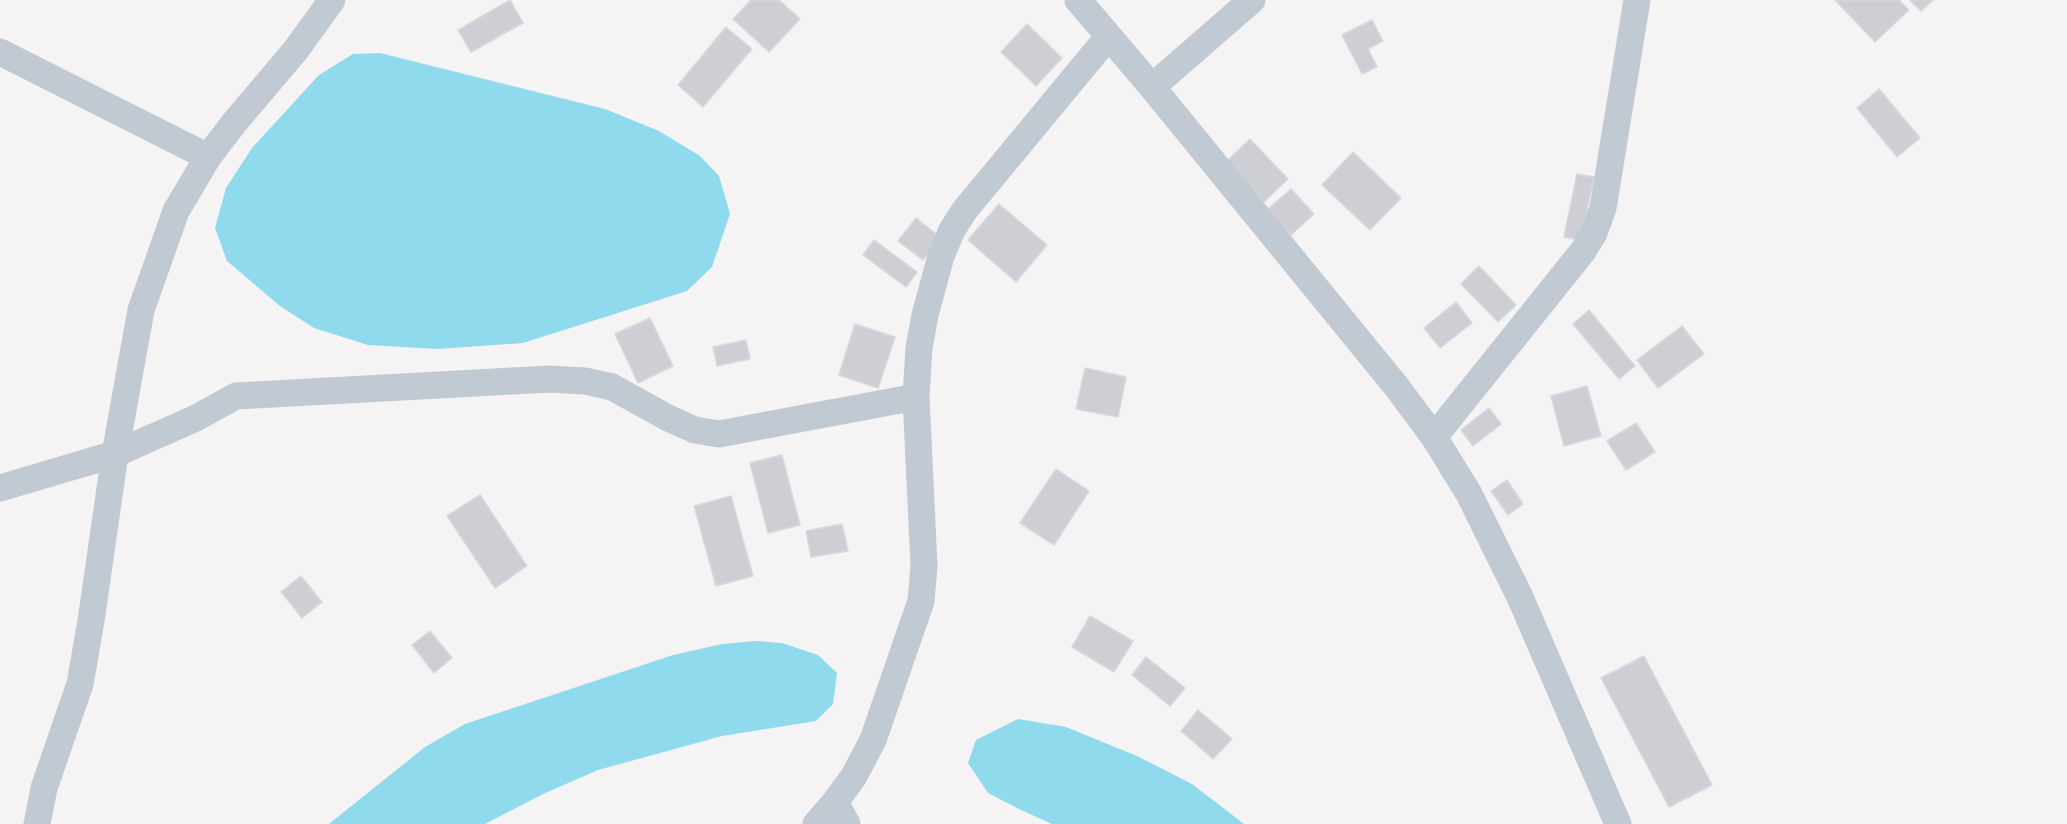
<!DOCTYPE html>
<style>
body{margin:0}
canvas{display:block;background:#f5f3f3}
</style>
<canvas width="2067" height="824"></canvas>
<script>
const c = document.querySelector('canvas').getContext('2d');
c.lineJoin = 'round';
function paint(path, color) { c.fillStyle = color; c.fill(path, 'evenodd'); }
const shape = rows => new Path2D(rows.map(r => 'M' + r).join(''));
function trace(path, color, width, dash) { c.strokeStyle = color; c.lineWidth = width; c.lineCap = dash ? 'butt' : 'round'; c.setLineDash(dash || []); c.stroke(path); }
const water = shape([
 [380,53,605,109,659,131,700,156,719,176,730,214,712,267,687,291,523,343,438,349,368,345,314,328,280,306,227,261,215,228,226,188,252,148,319,75,353,54],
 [756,641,782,643,818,655,837,673,833,704,816,721,722,736,598,770,543,794,485,824,329,824,425,747,465,724,673,655,722,644],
 [1018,719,1066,727,1137,756,1192,784,1244,824,1052,824,1021,810,988,793,968,763,976,740]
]);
const building = shape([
 [510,0,523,23,471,52,458,30,510,0],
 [751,0,779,0,800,19,769,52,733,19,751,0],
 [1835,0,1899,0,1909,10,1875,42,1835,0],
 [1910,0,1933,0,1921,11,1910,0],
 [1372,20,1383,41,1368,49,1377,67,1362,74,1342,35,1372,20],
 [1027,24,1062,58,1036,86,1001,52,1027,24],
 [726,27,752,49,703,107,678,85,726,27],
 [1879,89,1920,138,1897,157,1857,108,1879,89],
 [1250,139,1288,179,1264,202,1226,162,1250,139],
 [1353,152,1401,198,1370,230,1322,185,1353,152],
 [1577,174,1594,177,1581,240,1564,237,1577,174],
 [1291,189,1314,214,1291,235,1267,210,1291,189],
 [999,204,1047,245,1016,282,968,240,999,204],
 [916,218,940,237,923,260,898,241,916,218],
 [874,240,917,272,906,287,863,255,874,240],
 [1479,266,1516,305,1498,322,1461,284,1479,266],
 [1456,302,1472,323,1440,348,1424,328,1456,302],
 [1589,310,1635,366,1619,379,1573,324,1589,310],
 [650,318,673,366,638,383,615,334,650,318],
 [855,324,895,337,878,388,839,375,855,324],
 [1682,326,1704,354,1658,388,1637,360,1682,326],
 [746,340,750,359,717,366,713,347,746,340],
 [1085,368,1126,377,1118,417,1076,409,1085,368],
 [1587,386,1601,436,1564,446,1551,396,1587,386],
 [1489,408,1501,424,1473,446,1461,430,1489,408],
 [1636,423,1655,452,1626,470,1607,441,1636,423],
 [782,455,800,525,768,533,750,463,782,455],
 [1056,469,1089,491,1054,545,1020,523,1056,469],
 [1507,480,1523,504,1508,515,1491,491,1507,480],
 [480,495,527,566,495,588,447,516,480,495],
 [731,496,753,576,716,586,694,506,731,496],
 [842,524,848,551,811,557,806,531,842,524],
 [301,576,322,602,302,618,281,592,301,576],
 [1090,616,1133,641,1114,672,1072,647,1090,616],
 [430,631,452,658,434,673,412,645,430,631],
 [1644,656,1712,785,1669,807,1601,678,1644,656],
 [1146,657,1185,688,1170,706,1132,675,1146,657],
 [1198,710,1232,739,1213,759,1181,731,1198,710]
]);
const street = shape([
 [1078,0,1152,87,1396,386,1434,437,1469,494,1520,597,1618,824],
 [0,52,208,157],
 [1152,87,1252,0],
 [1434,437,1583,251,1594,233,1603,208,1637,0],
 [0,488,115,454,196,418,236,396,549,379,585,381,612,387,668,418,695,430,719,434,916,397],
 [835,802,847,824],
 [37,824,44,788,80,684,91,621,115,454,141,310,176,211,208,157,234,123,295,51,332,0],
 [816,824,835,802,854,776,873,740,921,601,924,566,916,397,919,348,925,315,941,256,952,230,964,211,1108,37]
]);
paint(water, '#90daee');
paint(building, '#cdcfd5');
trace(building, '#d7d9de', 1.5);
trace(street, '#c1cad2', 27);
</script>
